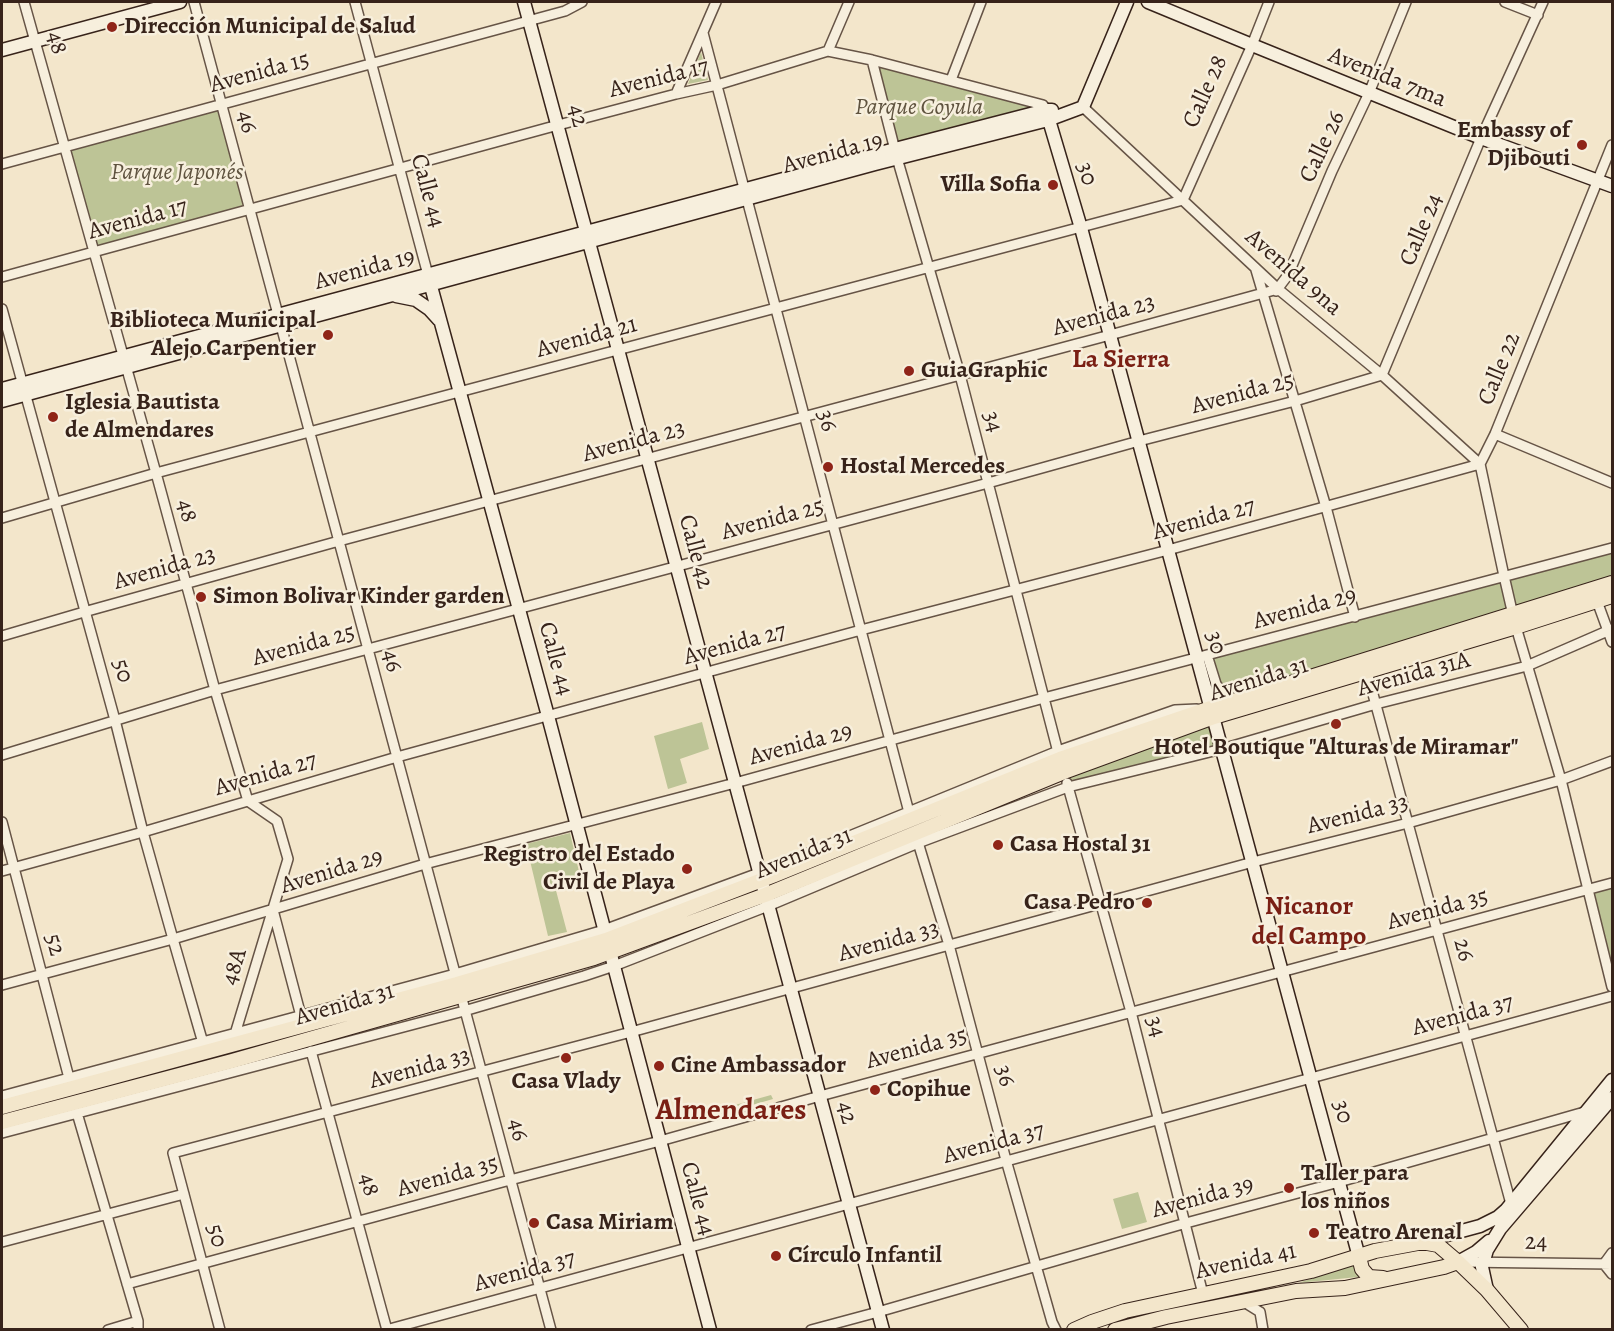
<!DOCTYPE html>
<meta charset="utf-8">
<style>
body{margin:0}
#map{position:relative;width:1614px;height:1331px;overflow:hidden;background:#f3e6cb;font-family:Alegreya,serif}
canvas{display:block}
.frame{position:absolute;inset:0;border:3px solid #37231a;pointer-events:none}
</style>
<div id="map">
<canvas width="1614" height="1331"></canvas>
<div class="frame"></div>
</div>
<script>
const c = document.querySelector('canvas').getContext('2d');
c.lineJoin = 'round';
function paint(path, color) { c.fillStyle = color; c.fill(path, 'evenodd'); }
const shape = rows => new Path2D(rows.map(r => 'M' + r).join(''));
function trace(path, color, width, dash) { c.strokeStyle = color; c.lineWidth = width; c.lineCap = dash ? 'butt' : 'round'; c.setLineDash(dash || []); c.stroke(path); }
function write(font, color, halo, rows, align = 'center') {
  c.font = font + ' Alegreya,serif'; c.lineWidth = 5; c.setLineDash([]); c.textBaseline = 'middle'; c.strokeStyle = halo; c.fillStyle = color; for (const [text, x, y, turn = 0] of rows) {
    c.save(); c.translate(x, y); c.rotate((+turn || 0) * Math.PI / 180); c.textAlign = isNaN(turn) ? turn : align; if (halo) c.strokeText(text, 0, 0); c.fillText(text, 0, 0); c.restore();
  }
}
const green = shape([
 [701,52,708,80,688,84],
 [876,65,1031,105,1031,109,896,145],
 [221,104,250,209,94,252,65,147],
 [1612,548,1612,583,1236,700,1224,688,1207,655],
 [1214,717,1222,749,1070,786,1064,772],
 [702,722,709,749,680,759,687,783,668,789,654,736],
 [570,833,580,876,554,883,567,932,548,936,526,844],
 [1612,883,1612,987,1588,889],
 [456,990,456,992,2,1116,2,1113],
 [771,1095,773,1099,700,1120,699,1115],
 [1138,1192,1147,1222,1122,1229,1113,1199],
 [1350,1266,1354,1266,1357,1268,1359,1274,1358,1277,1298,1283]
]);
const street = shape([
 [24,2,156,473,215,690,248,801,277,821,288,859,235,1034],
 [194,2,551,1330],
 [355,2,428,275],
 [1505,2,1538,15],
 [703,33,910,816],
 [828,51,849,2],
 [872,60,897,158,960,375,1059,756],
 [951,80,981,2],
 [676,94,716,2],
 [1083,107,1278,289,1382,375,1480,464],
 [2,164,565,11,582,2],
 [1256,270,1326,507,1355,617],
 [2,277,547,128,676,94,717,85,828,51,872,60,1043,105,1046,110],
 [1276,291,1288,275,1332,171,1369,93,1406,2],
 [2,309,115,720,143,832,173,939,203,1043],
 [1495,434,1612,483],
 [2,518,156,473,459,392,1183,200,1252,45,1269,2],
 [1597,601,1612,642],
 [1513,615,1504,576,1480,464,1495,434,1612,145],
 [1516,627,1561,780,1612,987],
 [2,636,84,612,339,541,1110,335,1278,289],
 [1207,655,1216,684,1223,694,1236,700],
 [1367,672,1511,1204],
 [2,755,215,690,988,483,1139,441,1295,401,1382,375,1481,138,1543,2],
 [1067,783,1131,1012,1203,1294],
 [2,822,69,1078],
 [917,839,949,945,1006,1160,1052,1322,1056,1330],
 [2,871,143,832,397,757,861,630,1168,550,1480,464],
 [273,910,301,1016],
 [2,985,173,939,425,864,735,783,1044,698,1612,548],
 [311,1051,387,1330],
 [2,1096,455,974,604,930,759,873,1058,751,1175,710,1197,709],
 [77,1113,138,1321,138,1330],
 [2,1133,464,1011,584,976,614,966,768,906,918,843,1068,787,1222,749,1376,704,1527,666,1612,629],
 [2,1242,184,1194],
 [1612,1253,1604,1264,1612,1274],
 [1462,1262,1612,1264],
 [127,1284,510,1180,660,1141,820,1096,1612,883],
 [1244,1302,1260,1312],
 [1260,1312,1263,1330],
 [108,1330,138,1321],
 [220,1330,173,1153,631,1032,1253,862,1408,823,1561,780,1612,761],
 [386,1330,1612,996],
 [811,1330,878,1312,1186,1223,1339,1182,1588,1111]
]);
const secondary = shape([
 [524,2,883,1330],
 [1148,2,1252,45,1481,138,1612,186],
 [2,50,180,2],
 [1083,107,1127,2],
 [1046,110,1081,228,1359,1257],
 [429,279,548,716,710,1330],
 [396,296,416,300,429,309,439,320],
 [2,389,895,149,1046,110,1052,110],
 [2,401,875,164,1048,120,1083,107],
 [1421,1242,1480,1226,1498,1217,1506,1210,1612,1080],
 [1458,1262,1476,1252,1489,1241],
 [1487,1290,1482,1267,1487,1250,1500,1229,1612,1098]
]);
const primary = shape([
 [2,1107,457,984,606,940,775,875,1060,759,1211,708,1612,583],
 [2,1122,232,1061,594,958,765,895,1064,772,1214,717,1516,627,1612,596],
 [1359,1257,1362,1269,1369,1277,1383,1278],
 [1074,1330,1092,1322,1125,1311,1311,1271,1375,1251,1418,1243,1427,1243,1438,1245,1458,1262,1487,1290,1521,1330],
 [1115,1330,1166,1317,1296,1291,1345,1288,1444,1267,1458,1262]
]);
const markers = [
 [112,27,6,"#8f2418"],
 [1582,145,6,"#8f2418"],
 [1053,185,6,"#8f2418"],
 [328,335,6,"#8f2418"],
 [909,371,6,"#8f2418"],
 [53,417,6,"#8f2418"],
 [828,467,6,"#8f2418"],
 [201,597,6,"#8f2418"],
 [1336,724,6,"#8f2418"],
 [998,845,6,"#8f2418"],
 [687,869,6,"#8f2418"],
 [1147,903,6,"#8f2418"],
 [566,1058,6,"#8f2418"],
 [659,1066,6,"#8f2418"],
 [875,1090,6,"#8f2418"],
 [1289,1188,6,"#8f2418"],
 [534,1223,6,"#8f2418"],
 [1314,1233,6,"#8f2418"],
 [776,1256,6,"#8f2418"]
];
const poiNames = [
 ["Dirección Municipal de Salud",124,27],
 ["Embassy of",1570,131,"right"],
 ["Djibouti",1570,159,"right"],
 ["Villa Sofia",1041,185,"right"],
 ["Biblioteca Municipal",316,321,"right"],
 ["Alejo Carpentier",316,349,"right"],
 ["GuiaGraphic",921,371],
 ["Iglesia Bautista",65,403],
 ["de Almendares",65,431],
 ["Hostal Mercedes",840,467],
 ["Simon Bolivar Kinder garden",213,597],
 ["Hotel Boutique \"Alturas de Miramar\"",1336,748,"center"],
 ["Casa Hostal 31",1010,845],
 ["Registro del Estado",675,855,"right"],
 ["Civil de Playa",675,883,"right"],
 ["Casa Pedro",1135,903,"right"],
 ["Cine Ambassador",671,1066],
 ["Casa Vlady",566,1082,"center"],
 ["Copihue",887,1090],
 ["Taller para",1301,1174],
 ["los niños",1301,1202],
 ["Casa Miriam",546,1223],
 ["Teatro Arenal",1326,1233],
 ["Círculo Infantil",788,1256]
];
const streetNames = [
 ["48",56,43,75],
 ["Avenida 15",260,73,-15],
 ["Avenida 7ma",1387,78,22],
 ["Avenida 17",659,79,-14],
 ["Calle 28",1206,92,-66],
 ["42",577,116,75],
 ["46",246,122,75],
 ["Calle 26",1323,147,-65],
 ["Avenida 19",833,154,-15],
 ["30",1086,174,73],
 ["Calle 44",427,191,75],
 ["Avenida 17",138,220,-15],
 ["Calle 24",1422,230,-67],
 ["Avenida 19",365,270,-15],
 ["Avenida 9na",1293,273,41],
 ["Avenida 23",1104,316,-15],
 ["Avenida 21",587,338,-15],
 ["Calle 22",1500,369,-68],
 ["Avenida 25",1243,394,-15],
 ["36",826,421,75],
 ["34",992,422,75],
 ["Avenida 23",634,442,-15],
 ["48",186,511,75],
 ["Avenida 25",773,520,-15],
 ["Avenida 27",1204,520,-15],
 ["Calle 42",695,552,75],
 ["Avenida 23",165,569,-16],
 ["Avenida 29",1305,609,-15],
 ["30",1215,643,75],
 ["Avenida 27",735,645,-15],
 ["Avenida 25",304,646,-15],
 ["Calle 44",555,659,75],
 ["46",391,661,75],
 ["50",122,671,74],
 ["Avenida 31A",1414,675,-15],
 ["Avenida 31",1259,680,-17],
 ["Avenida 29",801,745,-15],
 ["Avenida 27",266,775,-16],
 ["Avenida 33",1358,815,-14],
 ["Avenida 31",804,854,-22],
 ["Avenida 29",332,872,-17],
 ["Avenida 35",1438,910,-15],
 ["Avenida 33",889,942,-15],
 ["52",54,945,75],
 ["26",1463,950,75],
 ["48A",235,967,-73],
 ["Avenida 31",345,1005,-16],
 ["Avenida 37",1463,1016,-15],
 ["34",1155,1027,75],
 ["Avenida 35",917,1049,-15],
 ["Avenida 33",420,1069,-15],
 ["36",1004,1076,75],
 ["30",1342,1112,75],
 ["42",846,1113,75],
 ["46",517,1130,75],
 ["Avenida 37",994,1144,-15],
 ["Avenida 35",448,1177,-15],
 ["48",368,1185,74],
 ["Avenida 39",1203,1198,-15],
 ["Calle 44",697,1199,75],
 ["50",216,1236,75],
 ["24",1536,1243,1],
 ["Avenida 41",1246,1262,-12],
 ["Avenida 37",525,1272,-15]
];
const parkNames = [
 ["Parque Coyula",919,108],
 ["Parque Japonés",177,173]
];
const neighbourhoodNames = [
 ["La Sierra",1121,361],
 ["Nicanor",1309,908],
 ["del Campo",1309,938]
];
const districtNames = [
 ["Almendares",731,1112]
];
paint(green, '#bdc496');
trace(street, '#665446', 12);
trace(secondary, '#37231a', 15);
trace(primary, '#37231a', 16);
trace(street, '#f7efdd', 9);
trace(secondary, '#f7efdd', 12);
trace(primary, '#f3e6cb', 14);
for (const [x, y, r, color] of markers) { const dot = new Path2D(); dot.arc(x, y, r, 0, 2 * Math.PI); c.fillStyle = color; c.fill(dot); trace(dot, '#f7efdd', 2); }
write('bold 24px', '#37231a', '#f7efdd', poiNames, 'left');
write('24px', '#37231a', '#f7efdd', streetNames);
write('italic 24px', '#5f533f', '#f7efdd', parkNames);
write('bold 26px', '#7a1f14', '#f7efdd', neighbourhoodNames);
write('bold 30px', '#7a1f14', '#f7efdd', districtNames);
</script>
